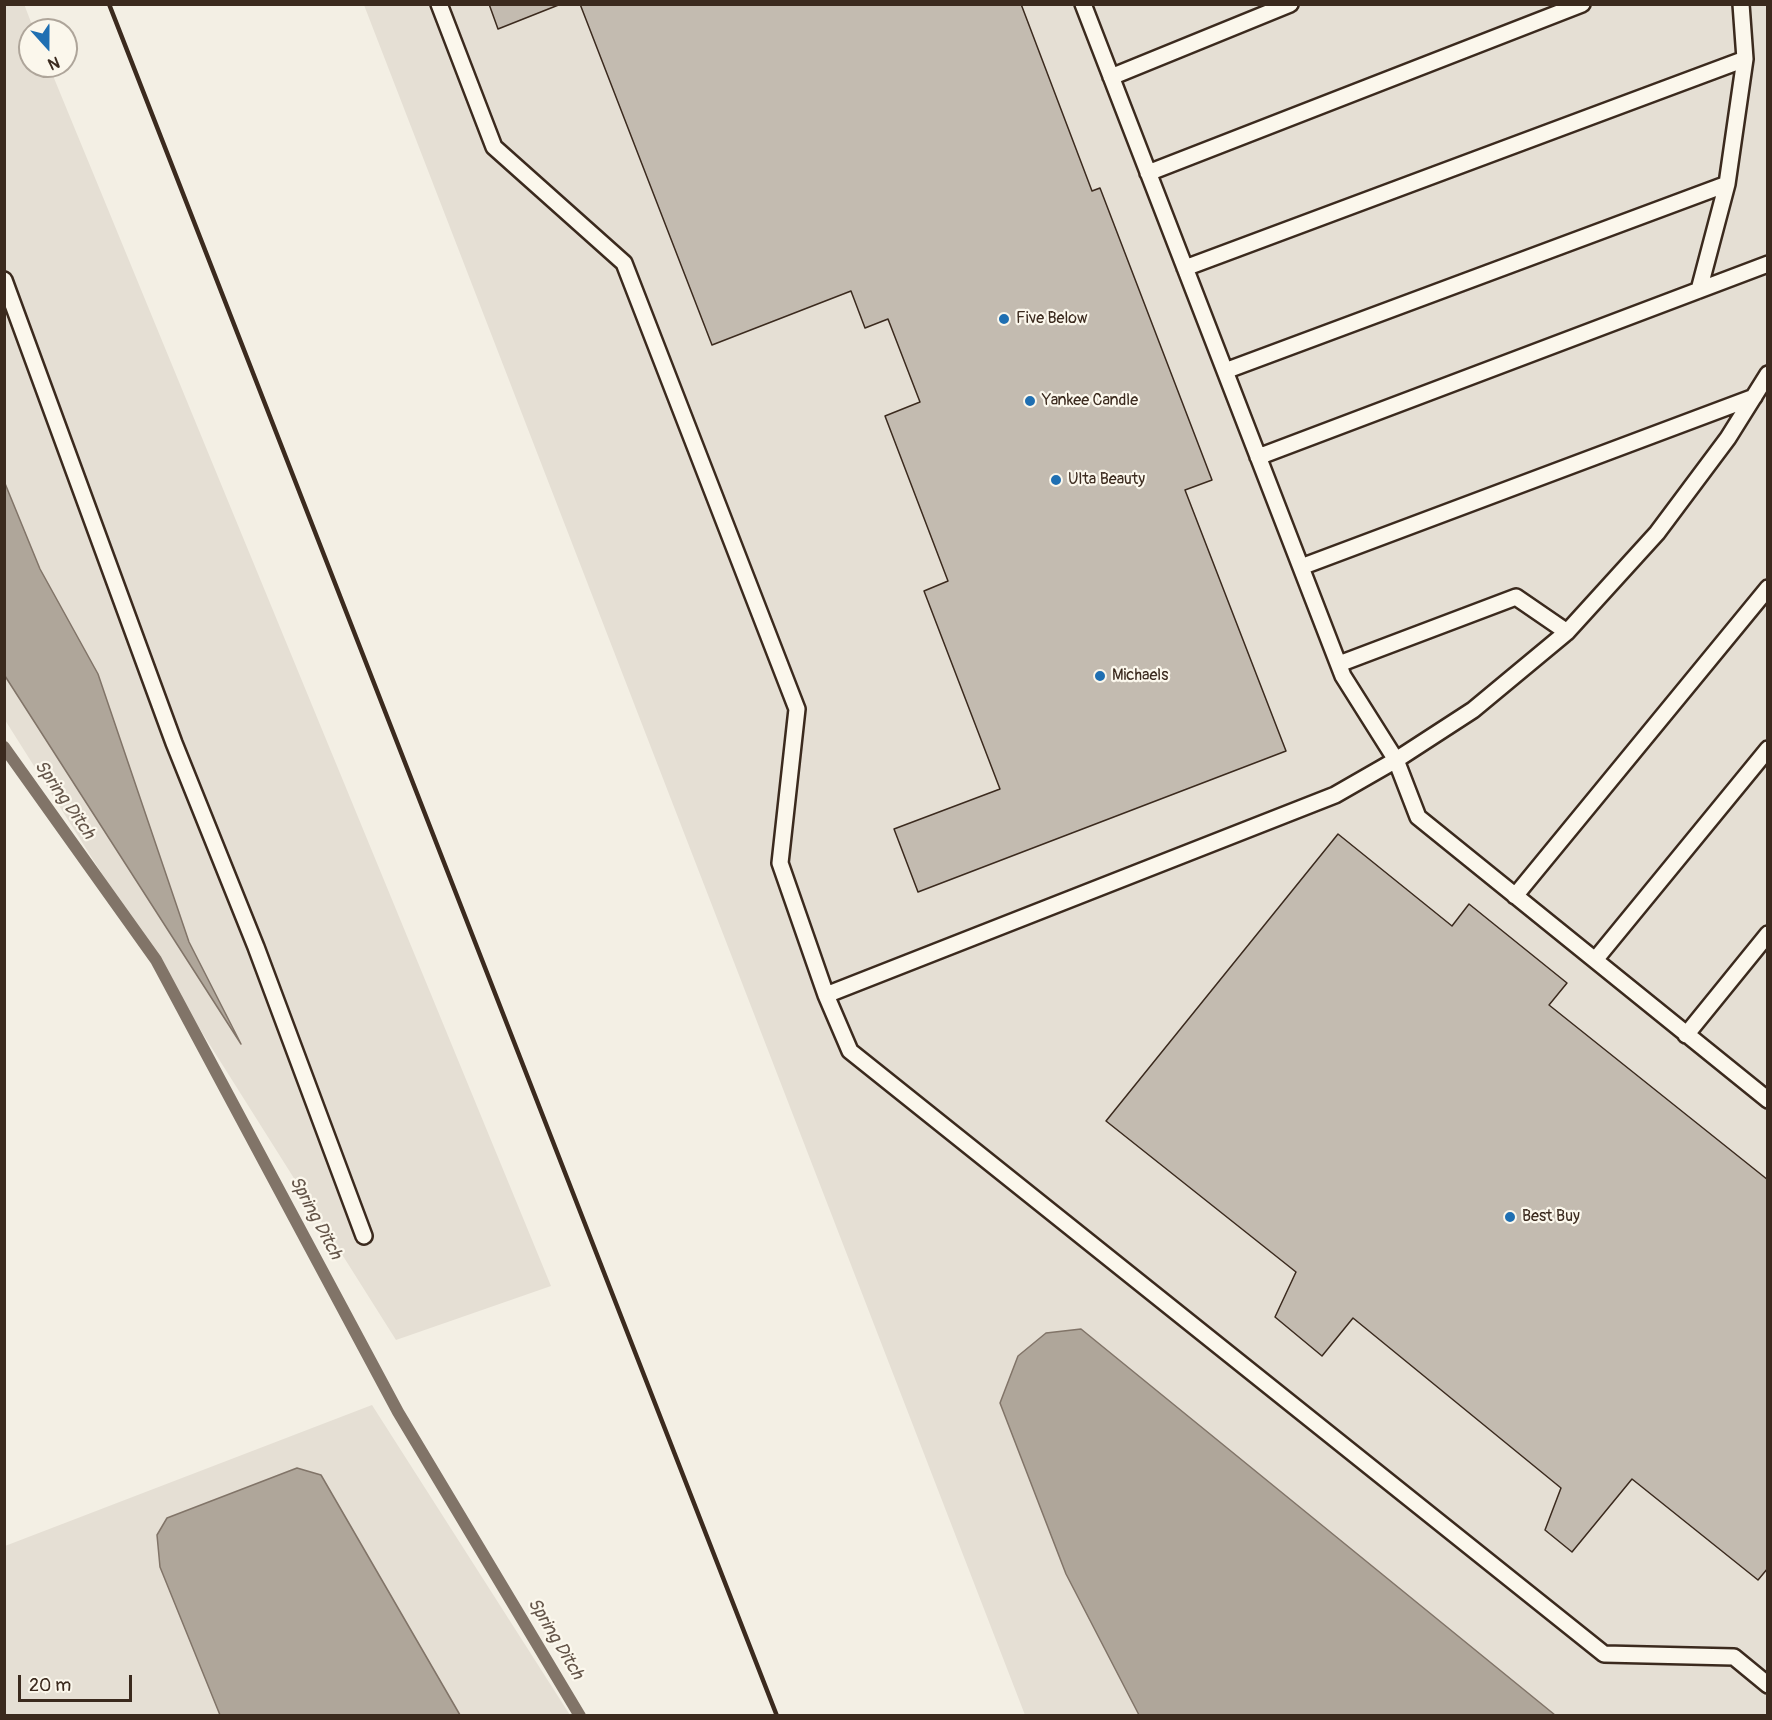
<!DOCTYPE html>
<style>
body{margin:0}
#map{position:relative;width:1772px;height:1720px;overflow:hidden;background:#f3efe4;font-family:Pangolin,sans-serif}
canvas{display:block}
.frame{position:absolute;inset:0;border:6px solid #3b2a1e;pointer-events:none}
.north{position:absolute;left:18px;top:18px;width:60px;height:60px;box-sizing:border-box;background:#fbf7ec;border:2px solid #aea59a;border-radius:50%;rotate:159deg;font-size:16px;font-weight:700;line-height:24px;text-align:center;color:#3b2a1e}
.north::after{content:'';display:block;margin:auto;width:21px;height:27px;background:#1f6fb2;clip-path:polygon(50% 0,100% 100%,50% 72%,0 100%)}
.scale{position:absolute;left:18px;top:1675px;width:114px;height:27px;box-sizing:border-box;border:3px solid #3b2a1e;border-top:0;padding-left:8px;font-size:18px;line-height:21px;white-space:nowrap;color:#3b2a1e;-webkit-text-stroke:4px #fbf7ec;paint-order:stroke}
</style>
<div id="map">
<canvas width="1772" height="1720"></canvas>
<div class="frame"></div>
<div class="north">N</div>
<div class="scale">20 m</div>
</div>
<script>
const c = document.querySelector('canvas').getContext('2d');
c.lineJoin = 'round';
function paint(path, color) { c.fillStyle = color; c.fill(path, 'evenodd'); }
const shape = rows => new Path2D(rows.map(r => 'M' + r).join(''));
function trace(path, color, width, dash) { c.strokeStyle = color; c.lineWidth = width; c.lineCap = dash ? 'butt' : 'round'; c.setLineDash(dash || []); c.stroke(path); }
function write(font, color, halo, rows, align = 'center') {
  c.font = font + ' Pangolin,sans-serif'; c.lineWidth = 4.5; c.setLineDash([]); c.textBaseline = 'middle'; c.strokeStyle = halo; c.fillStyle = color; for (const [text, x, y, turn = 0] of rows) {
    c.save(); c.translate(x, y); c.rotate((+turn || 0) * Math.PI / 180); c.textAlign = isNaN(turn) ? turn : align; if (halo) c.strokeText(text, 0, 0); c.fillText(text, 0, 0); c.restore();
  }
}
const built = shape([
 [24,4,34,30,30,30,30,66,49,66,551,1286,396,1340,5,720,4,5],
 [364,5,1767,5,1767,1715,1025,1715],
 [372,1405,570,1715,5,1716,5,1546]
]);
const water = shape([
 [4,481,40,569,98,674,189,942,241,1044,5,676,4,481],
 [1081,1329,1555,1715,1139,1715,1066,1574,1000,1403,1018,1356,1046,1333,1081,1329],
 [297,1468,321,1475,460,1715,220,1715,160,1567,157,1535,167,1518,297,1468]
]);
const stream = shape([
 [4,747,156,960,398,1412,580,1716]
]);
const building = shape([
 [489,4,561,4,498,29,489,4],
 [580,4,1021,4,1092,191,1100,188,1212,480,1185,490,1286,751,918,892,894,829,1000,789,924,591,948,581,885,416,920,402,888,319,865,328,851,291,712,345,580,4],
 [1338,834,1452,926,1469,904,1567,983,1549,1005,1768,1180,1768,1568,1758,1580,1632,1479,1572,1552,1545,1530,1561,1488,1353,1318,1322,1356,1275,1317,1296,1272,1106,1121,1338,834]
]);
const lane = shape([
 [439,4,494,147,624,263,797,709,780,863,826,995,850,1051,1604,1654,1734,1657,1768,1685],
 [1083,4,1343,676,1396,760,1418,817,1768,1100],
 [1111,77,1290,4],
 [1148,173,1582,4],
 [1185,268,1745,59],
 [4,280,174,743,256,947,364,1236],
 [1699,290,1727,184,1745,59,1741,4],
 [1225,371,1727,184],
 [1258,457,1768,264],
 [1301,567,1754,397],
 [1339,664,1516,597,1567,632],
 [1515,896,1768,588],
 [1595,960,1768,749],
 [826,995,1335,795,1396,760,1473,710,1567,632,1657,533,1728,438,1768,374],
 [1686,1035,1768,934]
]);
const rail = shape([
 [109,4,777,1716]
]);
const markers = [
 [1004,319,6,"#1f6fb2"],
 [1030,401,6,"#1f6fb2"],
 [1056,480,6,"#1f6fb2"],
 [1100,676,6,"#1f6fb2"],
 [1510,1217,6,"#1f6fb2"]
];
const poiNames = [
 ["Five Below",1016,319],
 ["Yankee Candle",1042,401],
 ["Ulta Beauty",1068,480],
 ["Michaels",1112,676],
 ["Best Buy",1522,1217]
];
const waterNames = [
 ["Spring Ditch",64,800,55],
 ["Spring Ditch",315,1218,62],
 ["Spring Ditch",555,1639,59]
];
paint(built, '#e5dfd4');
paint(water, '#afa69a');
trace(water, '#817468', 1.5);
trace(stream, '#817468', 12);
paint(building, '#c3bbb0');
trace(building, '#3b2a1e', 1.5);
trace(lane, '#3b2a1e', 20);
trace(lane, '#fbf7ec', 15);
trace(rail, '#3b2a1e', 4.5);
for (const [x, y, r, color] of markers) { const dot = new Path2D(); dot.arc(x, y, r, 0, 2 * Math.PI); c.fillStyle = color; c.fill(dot); trace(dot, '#fbf7ec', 2); }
write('16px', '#3b2a1e', '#fbf7ec', poiNames, 'left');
write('italic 18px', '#645549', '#fbf7ec', waterNames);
</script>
